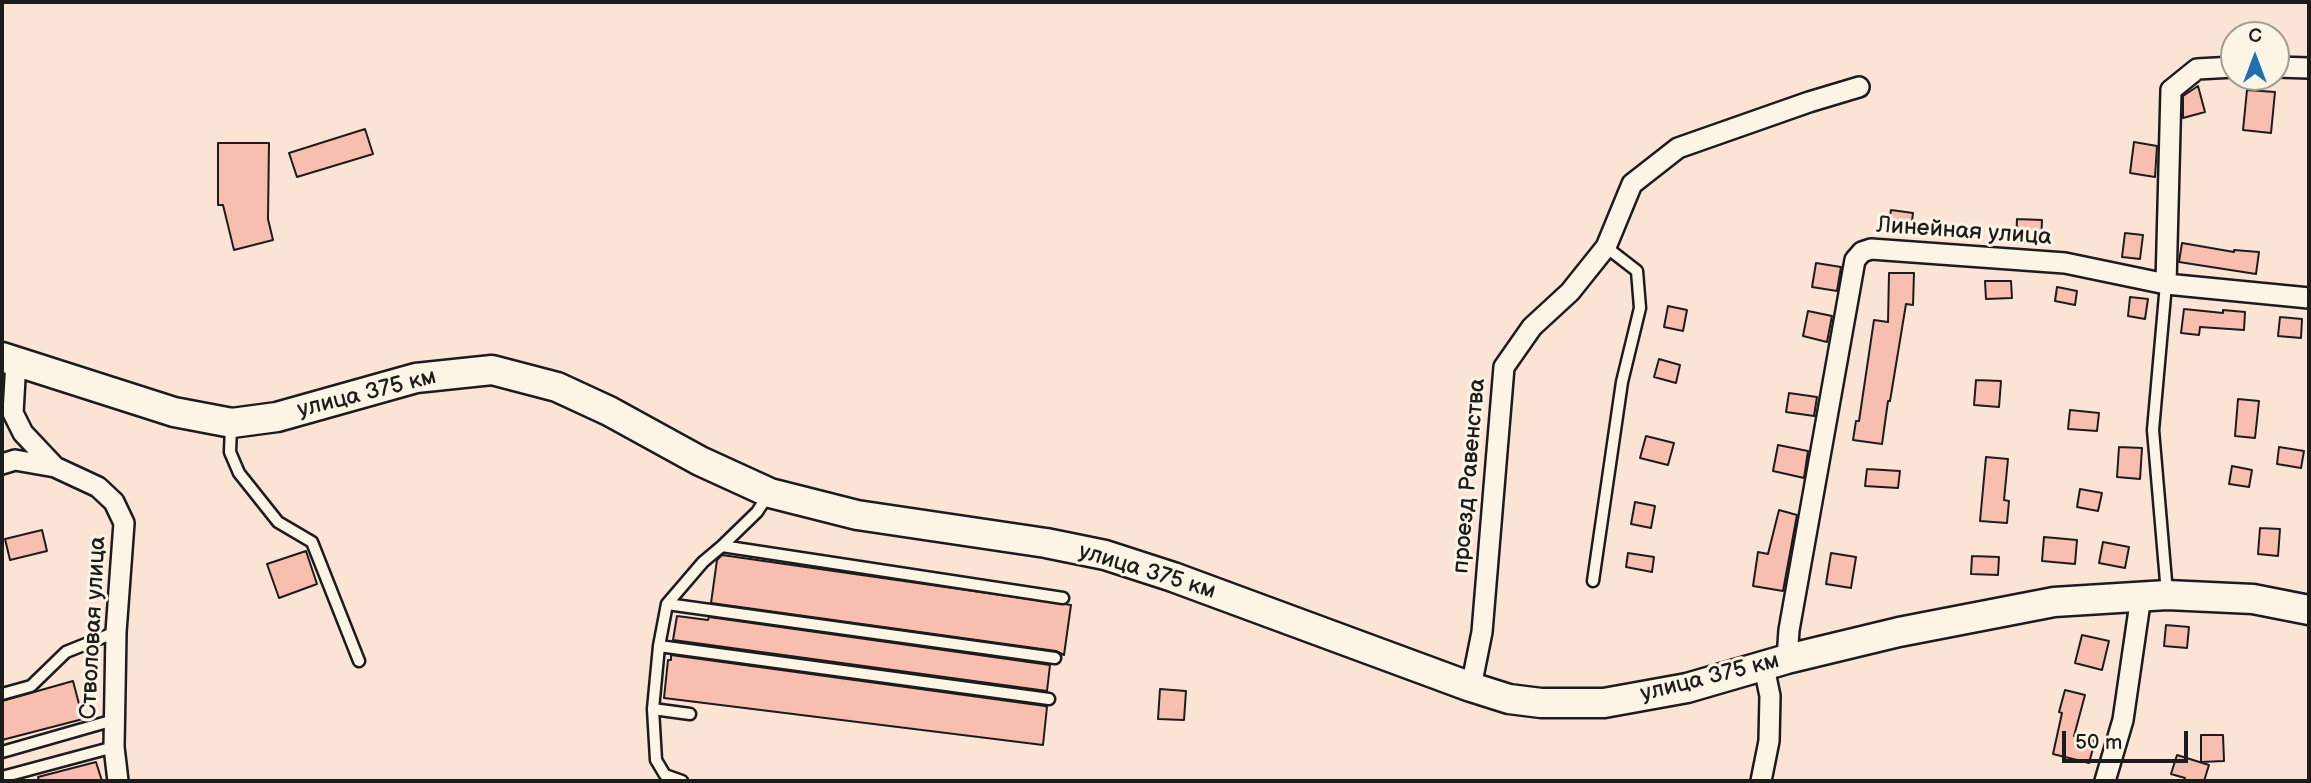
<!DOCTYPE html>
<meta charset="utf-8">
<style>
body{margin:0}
#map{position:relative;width:2311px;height:783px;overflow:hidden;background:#fbe4d5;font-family:"Balsamiq Sans",sans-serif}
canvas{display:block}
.frame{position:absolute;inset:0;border:4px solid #1c1c1c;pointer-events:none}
.north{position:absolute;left:2220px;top:21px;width:70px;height:70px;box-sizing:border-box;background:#fcf5e5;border:2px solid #a29e95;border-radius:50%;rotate:0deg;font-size:19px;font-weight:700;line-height:28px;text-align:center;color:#1c1c1c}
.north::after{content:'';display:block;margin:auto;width:24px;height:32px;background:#1f6fb2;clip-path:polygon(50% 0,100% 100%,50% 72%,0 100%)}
.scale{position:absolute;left:2062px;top:731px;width:126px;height:32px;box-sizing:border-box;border:4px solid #1c1c1c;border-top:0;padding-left:9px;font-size:21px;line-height:24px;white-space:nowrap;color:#1c1c1c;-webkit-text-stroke:5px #fcf5e5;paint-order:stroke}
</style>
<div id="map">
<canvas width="2311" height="783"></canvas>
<div class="frame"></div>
<div class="north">С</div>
<div class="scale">50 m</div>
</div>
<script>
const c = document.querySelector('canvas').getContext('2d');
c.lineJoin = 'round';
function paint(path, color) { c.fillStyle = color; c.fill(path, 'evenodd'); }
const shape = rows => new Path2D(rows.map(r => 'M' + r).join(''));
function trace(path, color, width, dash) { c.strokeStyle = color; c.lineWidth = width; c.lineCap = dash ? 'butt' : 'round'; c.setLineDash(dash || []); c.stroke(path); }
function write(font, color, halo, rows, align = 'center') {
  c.font = font + ' "Balsamiq Sans",sans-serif'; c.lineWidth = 6; c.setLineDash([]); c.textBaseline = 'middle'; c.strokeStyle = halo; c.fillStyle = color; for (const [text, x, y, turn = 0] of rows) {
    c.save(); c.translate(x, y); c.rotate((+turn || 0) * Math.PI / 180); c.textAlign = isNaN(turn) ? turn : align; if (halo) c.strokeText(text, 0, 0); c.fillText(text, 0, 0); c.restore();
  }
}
const building = shape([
 [2198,86,2205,112,2183,118,2183,96,2198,86],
 [2247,90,2275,92,2271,133,2243,130,2247,90],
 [365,129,373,154,297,177,289,153,365,129],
 [2134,142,2157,146,2155,177,2130,173,2134,142],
 [218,143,269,143,268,219,273,240,234,250,223,205,218,205,218,143],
 [1891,210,1913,213,1911,229,1888,226,1891,210],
 [2017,219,2042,220,2041,244,2016,242,2017,219],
 [2125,233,2143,235,2140,259,2122,257,2125,233],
 [2182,243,2234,252,2234,250,2259,252,2256,274,2179,262,2182,243],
 [1816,263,1841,267,1837,291,1812,287,1816,263],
 [1889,273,1914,273,1913,305,1906,304,1890,401,1888,401,1882,444,1853,440,1856,421,1859,421,1874,320,1888,322,1889,273],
 [1985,281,2011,281,2012,298,1986,299,1985,281],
 [2057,287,2077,291,2075,305,2055,301,2057,287],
 [2130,297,2148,299,2145,319,2128,316,2130,297],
 [1668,306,1687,310,1683,331,1664,327,1668,306],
 [2184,309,2223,313,2223,310,2245,312,2244,330,2200,327,2199,335,2181,333,2184,309],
 [1808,311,1832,316,1827,342,1803,336,1808,311],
 [2280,317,2302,319,2301,338,2278,336,2280,317],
 [1659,359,1680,365,1676,383,1654,377,1659,359],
 [1976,380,2001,381,1999,407,1974,405,1976,380],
 [1789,393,1817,397,1814,416,1786,412,1789,393],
 [2238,399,2259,401,2255,438,2235,436,2238,399],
 [2070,410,2099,413,2097,431,2068,429,2070,410],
 [1646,436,1674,443,1668,465,1640,458,1646,436],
 [1778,445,1808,451,1804,478,1773,471,1778,445],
 [2119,447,2142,448,2140,479,2117,477,2119,447],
 [2279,447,2304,451,2301,468,2277,464,2279,447],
 [1986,457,2008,459,2004,500,2009,501,2007,523,1980,521,1986,457],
 [2232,466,2252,470,2249,487,2229,484,2232,466],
 [1867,469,1900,471,1898,488,1865,486,1867,469],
 [2080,489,2102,493,2098,511,2077,507,2080,489],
 [1635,502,1655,506,1651,528,1631,524,1635,502],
 [1779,510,1797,515,1783,591,1753,586,1758,552,1768,554,1779,510],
 [2260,528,2280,529,2278,556,2258,554,2260,528],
 [42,530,47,551,10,560,5,539,42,530],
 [2044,537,2077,540,2075,564,2042,561,2044,537],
 [2103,542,2129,547,2125,568,2099,563,2103,542],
 [306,551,317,584,279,598,267,564,306,551],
 [1628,553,1654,557,1652,572,1626,567,1628,553],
 [1831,553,1856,557,1851,588,1826,584,1831,553],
 [722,555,1071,605,1064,655,1056,651,711,603,717,560,722,555],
 [1972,556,1999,557,1998,575,1971,574,1972,556],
 [677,616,708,620,709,617,1050,665,1047,691,673,640,677,616],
 [2166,625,2189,627,2187,648,2164,646,2166,625],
 [2082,635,2109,641,2102,670,2075,663,2082,635],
 [671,655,1045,706,1047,707,1043,745,664,698,668,660,671,660,671,655],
 [73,681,83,719,2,740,2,701,73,681],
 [1160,689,1186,691,1184,720,1158,719,1160,689],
 [2065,690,2085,695,2074,736,2095,741,2089,763,2053,754,2062,713,2059,712,2065,690],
 [2201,735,2223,735,2224,761,2201,762,2201,735],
 [2177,755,2209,765,2204,781,2185,781,2185,778,2171,774,2177,755],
 [96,762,102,781,39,781,38,777,96,762]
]);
const lane = shape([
 [2166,284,2153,430,2167,593],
 [231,426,230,452,239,473,278,522,312,542,359,661],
 [722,546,757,512,768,495],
 [1593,581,1622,382,1640,308,1637,271,1606,247],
 [667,604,1055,658],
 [659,646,1049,699],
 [2,694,31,686,66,652,116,632],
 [653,709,690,714],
 [2,752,114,720],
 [2,777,114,747],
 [682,781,665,775,656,760,653,709,659,646,667,604,703,562,722,546,1063,598]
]);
const street = shape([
 [2276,67,2309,68],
 [2166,284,2171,90,2197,69,2234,67],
 [16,361,13,413,23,433,55,467,98,487,114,502,124,523,116,632,114,747,118,781],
 [2,464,15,460,55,467],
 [1787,659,1789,630,1855,260,1862,252,1871,249,2065,263,2166,284,2309,298],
 [1471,687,1482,632,1504,367,1532,327,1570,292,1606,247,1632,184,1678,148,1809,102,1859,87],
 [1761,781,1769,741,1770,696,1764,667],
 [2105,781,2123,720,2141,596]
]);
const secondary = shape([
 [2,357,174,412,232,423,277,417,416,378,492,370,557,387,609,411,700,461,770,493,857,515,1046,543,1105,555,1173,577,1471,687,1509,699,1541,703,1604,703,1687,688,1787,659,1899,632,2054,602,2167,595,2253,599,2309,610]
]);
const streetNames = [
 ["Линейная улица",1964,232,4],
 ["улица 375 км",367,394,-14],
 ["проезд Равенства",1470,476,-85],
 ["улица 375 км",1147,572,17],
 ["Стволовая улица",94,628,-87],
 ["улица 375 км",1710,678,-14]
];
paint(building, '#f8beaf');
trace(building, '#1c1c1c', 2);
trace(lane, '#1c1c1c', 15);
trace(street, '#1c1c1c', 24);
trace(secondary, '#1c1c1c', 33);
trace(lane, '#fcf5e5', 10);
trace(street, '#fcf5e5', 19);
trace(secondary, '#fcf5e5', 28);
write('23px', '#1c1c1c', '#fcf5e5', streetNames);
</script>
